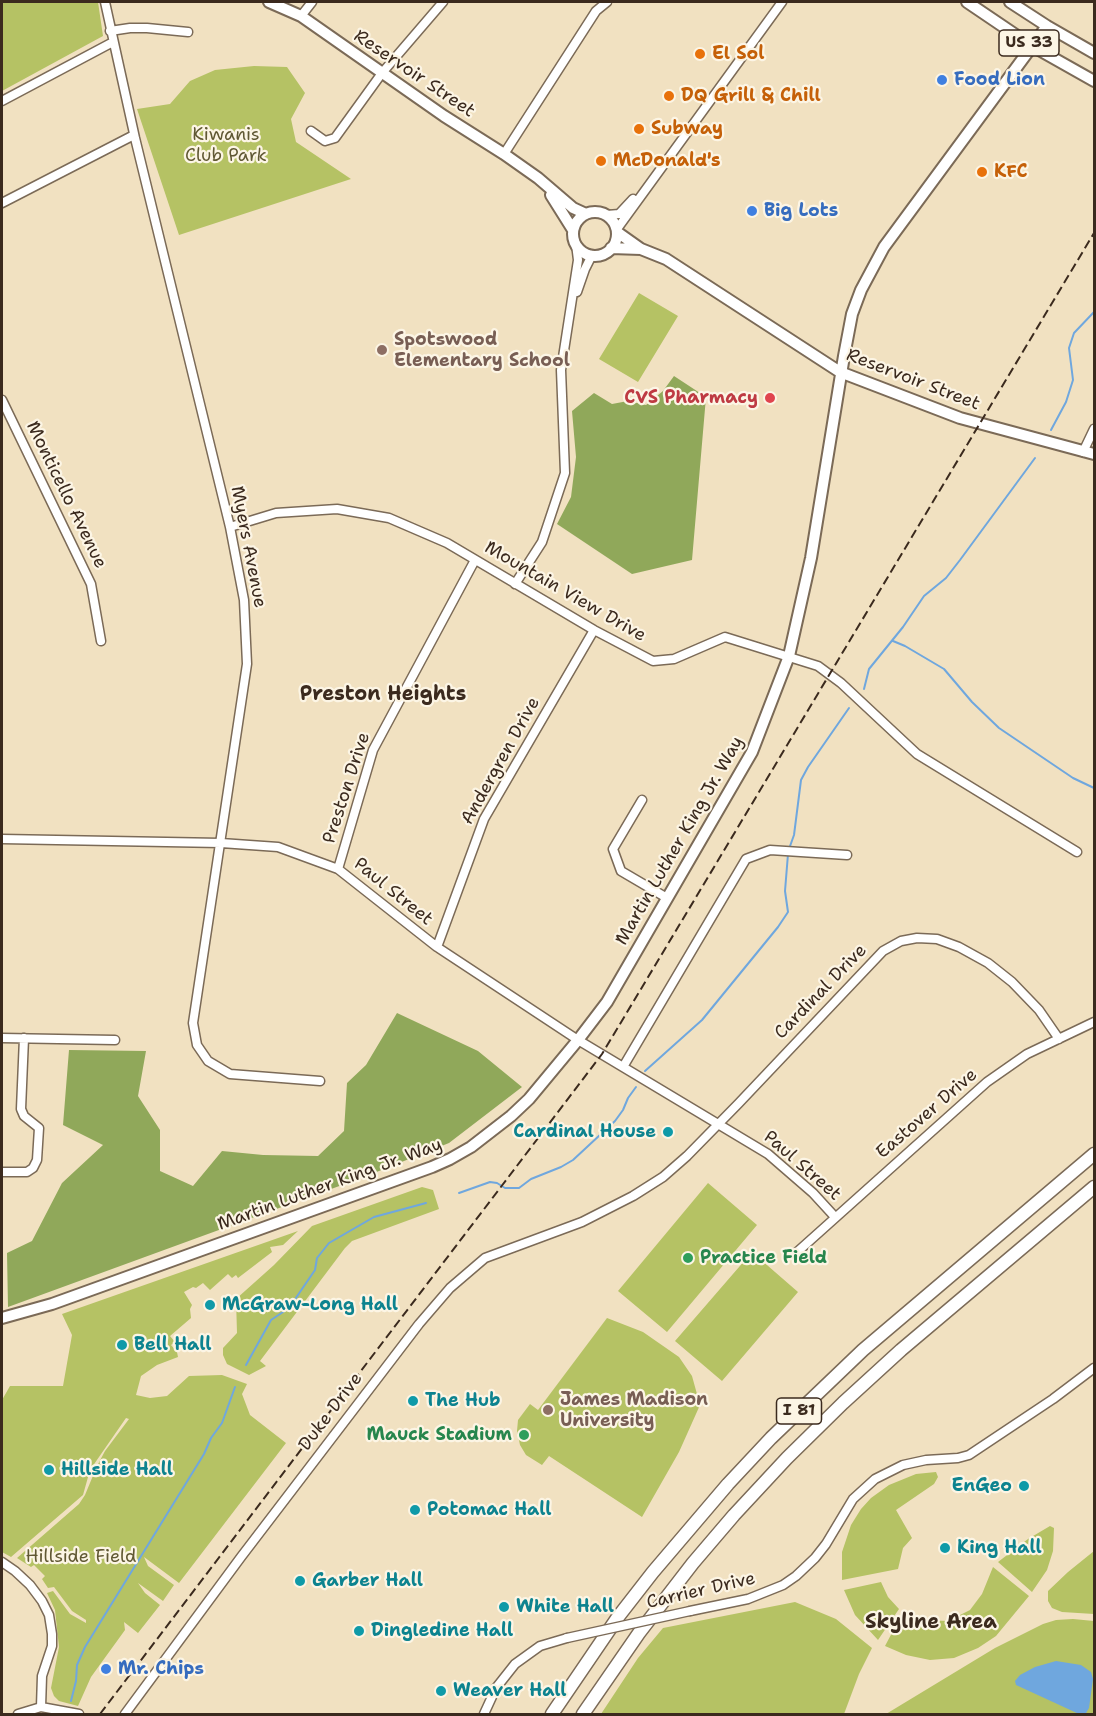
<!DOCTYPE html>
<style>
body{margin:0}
#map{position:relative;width:1096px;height:1716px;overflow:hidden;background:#f1e1c1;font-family:"Shantell Sans",sans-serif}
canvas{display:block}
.frame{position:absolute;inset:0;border:3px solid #3b2a1e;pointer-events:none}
</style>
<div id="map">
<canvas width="1096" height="1716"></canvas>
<div class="frame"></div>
</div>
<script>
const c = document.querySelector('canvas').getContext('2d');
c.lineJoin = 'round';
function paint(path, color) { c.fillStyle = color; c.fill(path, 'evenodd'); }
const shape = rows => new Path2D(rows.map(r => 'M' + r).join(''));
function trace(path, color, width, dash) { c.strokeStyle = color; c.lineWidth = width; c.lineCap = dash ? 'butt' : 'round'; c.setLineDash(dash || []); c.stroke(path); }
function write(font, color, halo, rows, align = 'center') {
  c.font = font + ' "Shantell Sans",sans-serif'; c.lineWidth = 4.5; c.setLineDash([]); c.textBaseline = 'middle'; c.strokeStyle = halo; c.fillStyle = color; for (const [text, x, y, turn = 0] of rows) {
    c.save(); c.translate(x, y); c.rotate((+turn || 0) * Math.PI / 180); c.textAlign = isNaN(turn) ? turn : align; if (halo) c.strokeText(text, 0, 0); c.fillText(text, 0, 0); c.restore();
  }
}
const green = shape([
 [2,2,98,2,103,36,2,91],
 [254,66,287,67,305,93,291,119,296,142,351,179,179,235,137,109,170,104,190,81,215,70],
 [639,293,678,316,638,382,599,359],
 [708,1183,757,1225,667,1332,618,1291],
 [422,1187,433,1190,439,1209,352,1241,345,1248,260,1361,266,1366,249,1375,227,1364,223,1355,223,1348,237,1333,236,1299,274,1265,312,1226],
 [298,1231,283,1245,270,1247,272,1252,238,1278,236,1275,232,1278,228,1274,210,1290,203,1283,196,1288,193,1287,184,1292,192,1305,190,1309,191,1318,170,1336,175,1342,171,1345,177,1352,178,1357,157,1365,141,1376,136,1395,150,1398,167,1396,189,1376,222,1375,247,1384,242,1394,250,1415,286,1443,179,1583,144,1557,148,1566,174,1585,163,1601,138,1583,145,1593,160,1605,138,1633,124,1622,125,1630,91,1677,78,1706,59,1701,54,1696,51,1688,59,1647,55,1610,47,1593,53,1591,70,1614,86,1623,86,1620,72,1611,54,1587,48,1588,42,1579,45,1576,34,1565,31,1567,17,1558,79,1504,85,1495,97,1466,105,1451,129,1419,126,1418,90,1470,83,1495,11,1557,2,1552,2,1400,10,1386,63,1386,72,1335,62,1314],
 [752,1252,798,1292,722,1381,675,1341],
 [607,1318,643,1332,679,1357,692,1376,700,1405,679,1452,642,1517,549,1456,542,1465,526,1455,520,1445,517,1431,518,1420,530,1404,538,1410],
 [936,1472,938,1477,934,1484,896,1510,912,1538,903,1548,898,1569,842,1580,842,1552,851,1525,861,1509,871,1498,889,1485,916,1474],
 [1050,1526,1054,1528,1053,1551,1047,1570,1032,1592,998,1562,1028,1539],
 [1094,1551,1094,1614,1062,1612,1052,1608,1048,1601,1048,1591,1068,1572],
 [993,1567,1029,1596,996,1636,978,1648,954,1658,930,1660,906,1655,885,1646,903,1612,921,1620,948,1621,970,1610,982,1594],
 [881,1582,888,1597,899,1609,878,1640,855,1615,844,1590],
 [795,1602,836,1619,872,1648,859,1674,844,1714,601,1714,638,1658,663,1628],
 [1073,1619,1094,1621,1094,1714,886,1714,995,1648,1043,1624,1056,1620]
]);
const forest = shape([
 [674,376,706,397,692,560,632,574,557,524,571,497,576,457,572,411,594,393,612,404,628,401,646,405,663,391],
 [397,1013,478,1051,522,1087,449,1143,364,1177,8,1307,7,1253,32,1241,62,1183,103,1145,63,1125,69,1050,146,1051,138,1096,160,1130,160,1171,193,1186,222,1151,263,1155,318,1156,344,1131,347,1083,366,1065]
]);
const water = shape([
 [1056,1661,1081,1665,1091,1672,1093,1679,1089,1708,1086,1713,1079,1714,1016,1685,1015,1681,1020,1675,1035,1667]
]);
const stream = shape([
 [1051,430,1066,402,1073,380,1069,348,1074,333,1094,312],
 [893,641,905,646,944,669,972,702,999,728,1073,778,1094,788],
 [864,689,869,669,903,627,924,596,946,578,960,560,1035,458],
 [789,849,794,835,801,780,808,767,849,708],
 [645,1071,702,1020,778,927,788,912,785,891,788,854],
 [459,1193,490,1182,497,1183,505,1188,519,1188,531,1179,561,1167,573,1160,615,1121,623,1110,628,1098,636,1087],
 [246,1365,271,1320,289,1308,315,1270,317,1258,329,1243,374,1217,426,1203],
 [71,1701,76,1681,77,1665,85,1647,204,1454,211,1438,222,1423,235,1387]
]);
const minor = shape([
 [105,2,135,138,230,527,244,600,247,664,193,1023,197,1045,208,1061,230,1074,320,1081],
 [301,16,312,2],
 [110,31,130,28,147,28,188,32],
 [2,101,113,42],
 [311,131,325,141,335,138,382,73,443,2],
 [504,154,596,11,607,2],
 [2,203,134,135],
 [607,215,619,214,633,199],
 [617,229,782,2],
 [577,292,585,269,592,255],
 [2,400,91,584,101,641],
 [1083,452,1094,429],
 [230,527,276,513,337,509,389,518,447,543,594,630,653,661,674,659,725,637,818,666,841,683,917,754,1077,852],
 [515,584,542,542,565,473,561,370,578,260,576,244],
 [642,800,613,849,621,871,667,898],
 [2,839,221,843,278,847,338,869,437,947,578,1040,768,1154,813,1193,835,1217],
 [338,869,373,750,475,560],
 [437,947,484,819,594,630],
 [2,1038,115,1040],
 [623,1067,746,859,770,850,847,855],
 [2,1172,27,1172,33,1168,37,1160,39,1128,24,1116,21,1109,24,1038],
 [796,1253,987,1082,1027,1054,1094,1022],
 [2,1562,15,1571,30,1585,42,1601,49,1615,52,1634,52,1646,42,1676,41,1707],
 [690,1611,748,1599,783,1585,796,1576,815,1558,826,1544,853,1499,875,1479,903,1465,926,1460,958,1458,969,1455,1053,1399,1094,1368],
 [18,1714,41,1707,79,1714],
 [125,1714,241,1557,419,1324,450,1288,485,1258,582,1222,633,1196,663,1177,687,1156,738,1104,883,951,901,941,917,938,937,939,959,947,988,963,1012,982,1039,1010,1059,1039],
 [484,1714,496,1688,515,1664,540,1646,567,1638]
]);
const major = shape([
 [269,2,301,16,444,116,504,154,538,178,573,208,586,214],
 [967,2,1032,46,1094,81],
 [1010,2,1047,26,1094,53],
 [551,195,573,230],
 '573 234a22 22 0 1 1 44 0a22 22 0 1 1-44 0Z',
 [617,232,641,249,666,259,840,372,960,418,1094,454],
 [611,248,641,249],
 [2,1318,52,1304,432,1167,450,1159,471,1147,511,1116,529,1099,578,1040,607,1002,752,752,789,656,811,558,844,356,852,314,861,290,884,247,1047,26]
]);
const highway = shape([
 [552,1714,618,1617,653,1572,728,1484,771,1438,863,1350,1094,1154],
 [583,1714,639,1633,693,1563,734,1515,787,1458,843,1403,901,1350,1094,1187]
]);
const rail = shape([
 [100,1714,602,1054,1094,233]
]);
const minorBridge = shape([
 [567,1638,690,1611]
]);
const markers = [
 [700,54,6,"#e8710a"],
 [942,80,6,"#3f7fe0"],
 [669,96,6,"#e8710a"],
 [639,129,6,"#e8710a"],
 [601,161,6,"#e8710a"],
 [982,172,6,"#e8710a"],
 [752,211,6,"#3f7fe0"],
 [382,350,6,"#8d6e63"],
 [770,398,6,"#e0444e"],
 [668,1132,6,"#0f9aa8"],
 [688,1258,6,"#2e9e5b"],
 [210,1305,6,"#0f9aa8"],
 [122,1345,6,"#0f9aa8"],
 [413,1401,6,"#0f9aa8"],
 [548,1410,6,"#8d6e63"],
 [524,1435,6,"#2e9e5b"],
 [49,1470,6,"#0f9aa8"],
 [1024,1486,6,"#0f9aa8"],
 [415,1510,6,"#0f9aa8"],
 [945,1548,6,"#0f9aa8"],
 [300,1581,6,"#0f9aa8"],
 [504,1607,6,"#0f9aa8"],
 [359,1631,6,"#0f9aa8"],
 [106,1669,6,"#3f7fe0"],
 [441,1691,6,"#0f9aa8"]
];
const shields = [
 [1029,43,60],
 [799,1411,45]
];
const shieldNames = [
 ["US 33",1029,43],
 ["I 81",799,1411]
];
const foodNames = [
 ["El Sol",712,54],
 ["DQ Grill & Chill",681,96],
 ["Subway",651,129],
 ["McDonald's",613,161],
 ["KFC",994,172]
];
const streetNames = [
 ["Reservoir Street",414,74,34],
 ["Reservoir Street",913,380,21],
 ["Monticello Avenue",66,495,64],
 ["Myers Avenue",248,547,79],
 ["Mountain View Drive",565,592,30],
 ["Andergren Drive",501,761,-61],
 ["Preston Drive",347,788,-72],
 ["Martin Luther King Jr. Way",680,841,-60],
 ["Paul Street",393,892,39],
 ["Cardinal Drive",821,992,-46],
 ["Eastover Drive",927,1114,-41],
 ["Paul Street",802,1166,41],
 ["Martin Luther King Jr. Way",330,1185,-20],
 ["Duke Drive",331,1412,-53],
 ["Carrier Drive",701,1591,-13]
];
const shopNames = [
 ["Food Lion",954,80],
 ["Big Lots",764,211],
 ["Mr. Chips",118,1669]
];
const parkNames = [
 ["Kiwanis",226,135],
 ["Club Park",226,156],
 ["Hillside Field",81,1557]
];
const educationNames = [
 ["Spotswood",394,340],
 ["Elementary School",394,361],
 ["James Madison",560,1400],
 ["University",560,1421]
];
const healthNames = [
 ["CVS Pharmacy",758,398]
];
const cultureNames = [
 ["Cardinal House",656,1132,"right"],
 ["McGraw-Long Hall",222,1305],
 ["Bell Hall",134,1345],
 ["The Hub",425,1401],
 ["Hillside Hall",61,1470],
 ["EnGeo",1012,1486,"right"],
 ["Potomac Hall",427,1510],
 ["King Hall",957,1548],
 ["Garber Hall",312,1581],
 ["White Hall",516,1607],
 ["Dingledine Hall",371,1631],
 ["Weaver Hall",453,1691]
];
const leisureNames = [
 ["Practice Field",700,1258],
 ["Mauck Stadium",512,1435,"right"]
];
const neighbourhoodNames = [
 ["Preston Heights",383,695],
 ["Skyline Area",931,1623]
];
paint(green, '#b5c264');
paint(forest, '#90a85a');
paint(water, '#6fa7de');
trace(stream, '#6fa7de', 2);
trace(minor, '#7b6a57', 11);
trace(major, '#7b6a57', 14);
trace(highway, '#7b6a57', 15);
trace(minor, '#fff', 8);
trace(major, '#fff', 10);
trace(highway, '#fff', 12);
trace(rail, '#3b2a1e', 2, [9, 4.5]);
trace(minorBridge, '#7b6a57', 11, []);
trace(minorBridge, '#fff', 8);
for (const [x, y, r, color] of markers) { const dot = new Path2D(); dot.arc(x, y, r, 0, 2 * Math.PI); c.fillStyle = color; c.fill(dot); trace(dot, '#fcf5e5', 2); }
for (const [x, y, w] of shields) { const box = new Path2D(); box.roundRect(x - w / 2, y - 13, w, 26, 4.5); c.fillStyle = '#fcf5e5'; c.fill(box); trace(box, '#3b2a1e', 1.5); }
write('bold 16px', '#3b2a1e', null, shieldNames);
write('bold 18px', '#c56008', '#fcf5e5', foodNames, 'left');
write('18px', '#3b2a1e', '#fcf5e5', streetNames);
write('bold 18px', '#366cbe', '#fcf5e5', shopNames, 'left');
write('18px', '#605833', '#fcf5e5', parkNames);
write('bold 18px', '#785e54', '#fcf5e5', educationNames, 'left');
write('bold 18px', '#be3a42', '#fcf5e5', healthNames, 'right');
write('bold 18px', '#0d838f', '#fcf5e5', cultureNames, 'left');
write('bold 18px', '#27864d', '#fcf5e5', leisureNames, 'left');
write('bold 20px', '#3b2a1e', '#fcf5e5', neighbourhoodNames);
</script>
